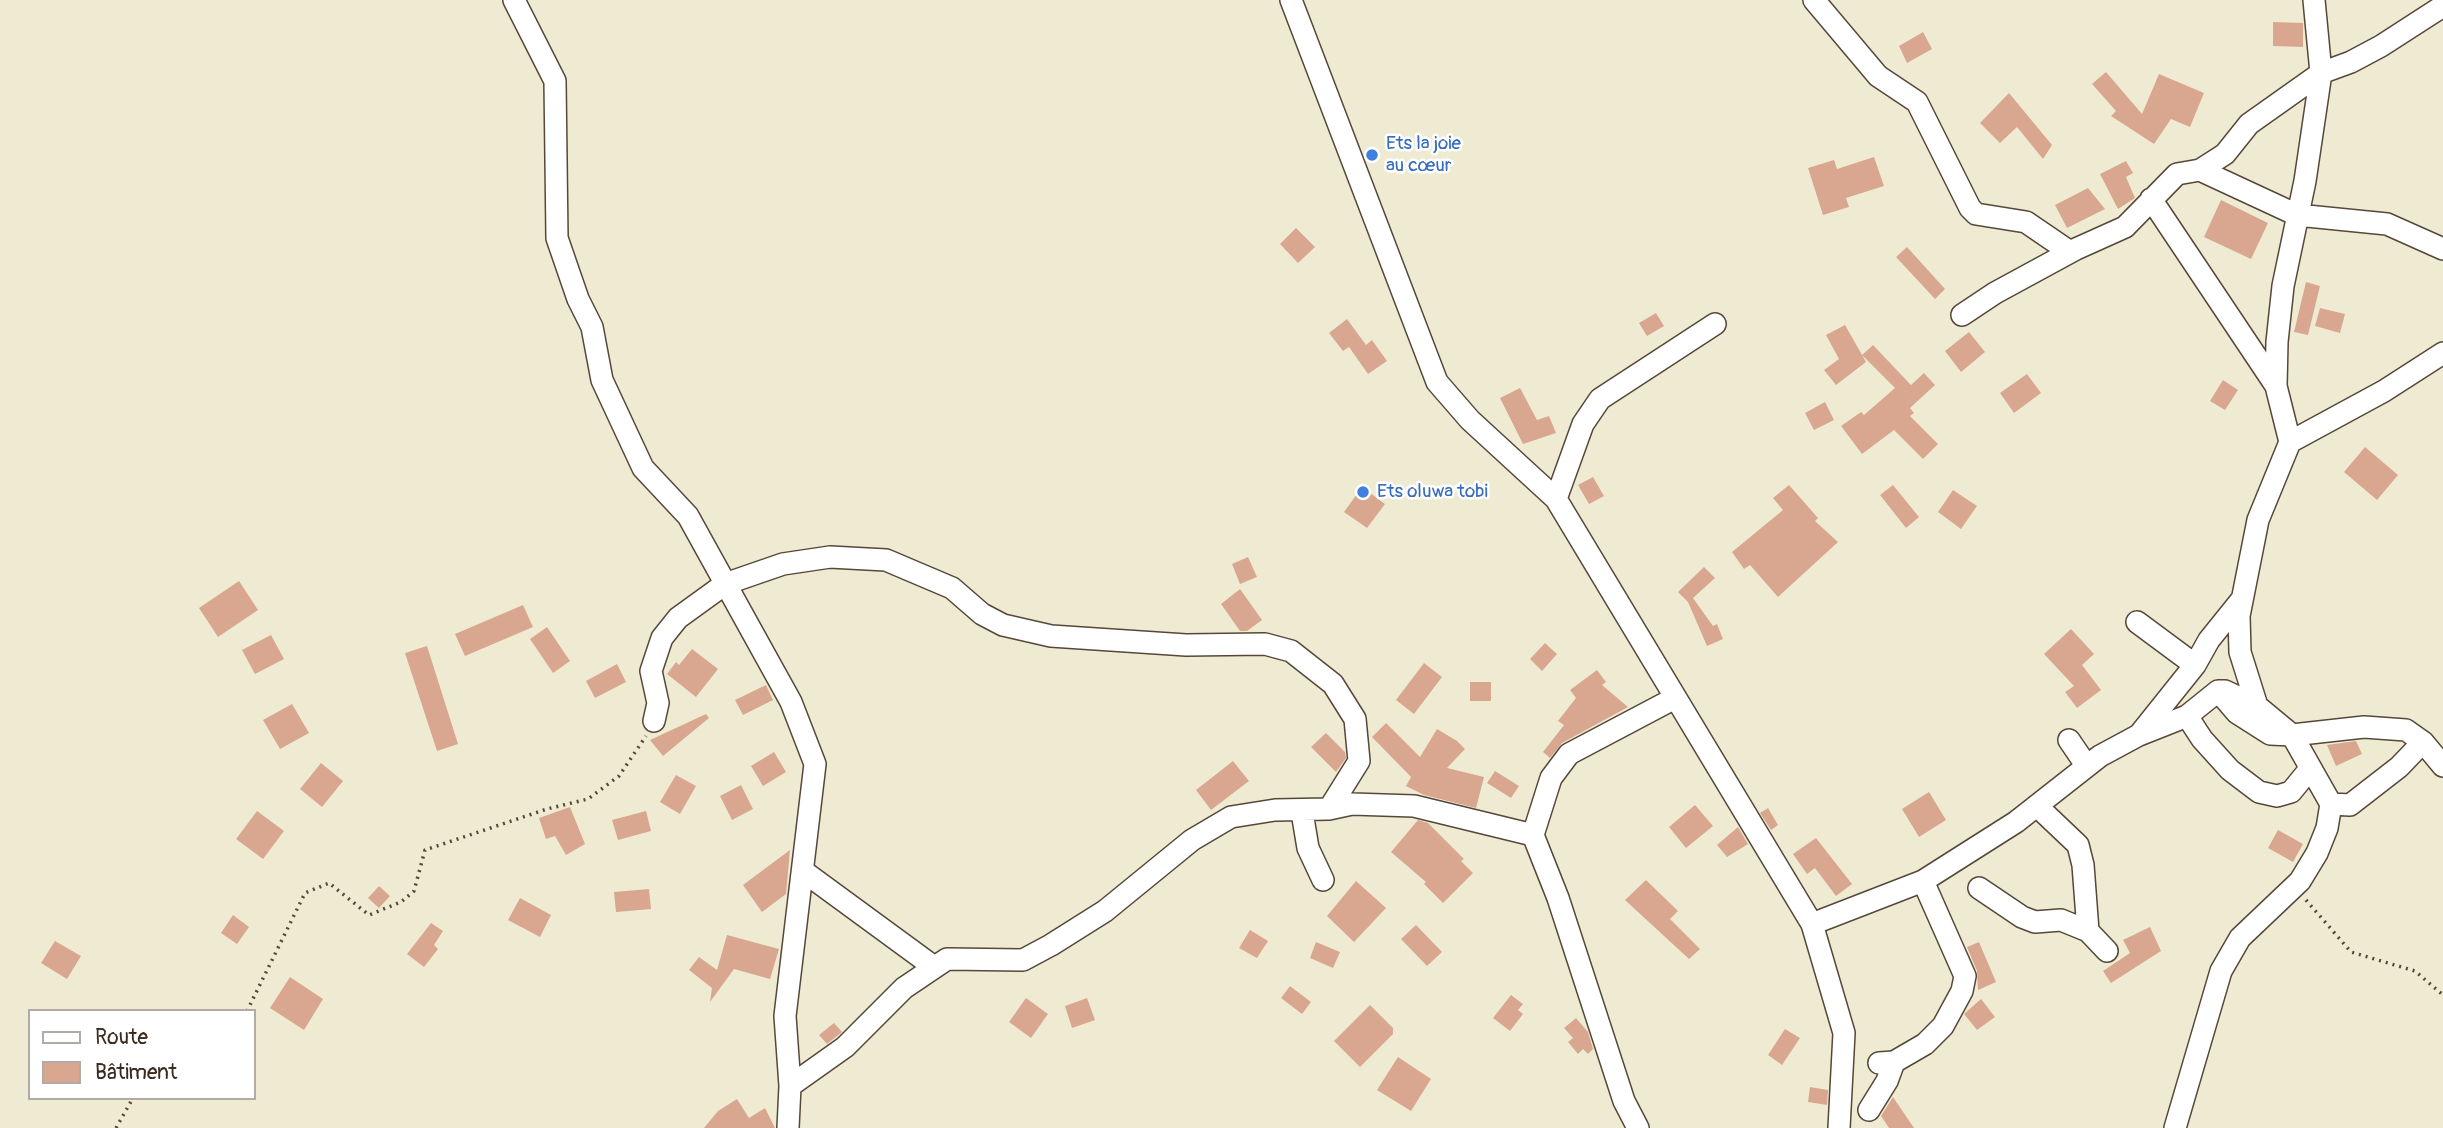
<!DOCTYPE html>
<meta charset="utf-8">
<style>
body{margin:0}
#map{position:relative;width:2443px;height:1128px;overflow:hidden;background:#efebd3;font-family:Pangolin,sans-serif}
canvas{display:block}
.legend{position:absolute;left:28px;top:1009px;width:228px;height:91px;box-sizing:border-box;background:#fff;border:2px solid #b1aaa5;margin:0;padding:9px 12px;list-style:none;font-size:21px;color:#3b2a1e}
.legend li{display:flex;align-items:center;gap:14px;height:35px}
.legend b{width:35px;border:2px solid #b1aaa5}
</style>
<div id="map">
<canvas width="2443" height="1128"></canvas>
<ul class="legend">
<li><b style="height:9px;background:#fff"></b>Route</li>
<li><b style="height:19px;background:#d9a78f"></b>Bâtiment</li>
</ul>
</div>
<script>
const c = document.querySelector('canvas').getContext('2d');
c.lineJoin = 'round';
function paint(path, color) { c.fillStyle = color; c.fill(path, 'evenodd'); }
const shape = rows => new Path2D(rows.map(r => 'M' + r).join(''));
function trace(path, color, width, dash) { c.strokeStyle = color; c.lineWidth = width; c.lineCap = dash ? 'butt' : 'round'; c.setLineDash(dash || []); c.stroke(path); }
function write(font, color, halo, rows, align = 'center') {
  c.font = font + ' Pangolin,sans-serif'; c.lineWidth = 5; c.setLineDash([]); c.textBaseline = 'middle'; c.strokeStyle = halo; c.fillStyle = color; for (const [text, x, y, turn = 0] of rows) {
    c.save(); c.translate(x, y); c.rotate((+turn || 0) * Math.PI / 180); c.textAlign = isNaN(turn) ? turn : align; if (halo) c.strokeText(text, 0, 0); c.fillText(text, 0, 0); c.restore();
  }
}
const building = shape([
 [2273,22,2303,23,2303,47,2273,46],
 [1923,32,1932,49,1907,63,1899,46],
 [2106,72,2142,114,2159,74,2204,93,2190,127,2171,119,2154,144,2111,116,2116,111,2092,84],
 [2009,93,2052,145,2043,159,2017,127,2000,143,1980,123],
 [1874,157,1884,186,1846,198,1849,207,1823,215,1808,168,1834,160,1837,169],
 [2126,161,2133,173,2126,177,2135,198,2118,209,2100,174],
 [2088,188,2105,209,2067,228,2055,205],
 [2221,200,2268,223,2251,259,2204,237],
 [1296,228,1315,247,1298,263,1280,244],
 [1907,247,1945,289,1935,299,1896,257],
 [2306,282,2320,286,2308,335,2294,332],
 [2320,308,2345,314,2340,333,2315,326],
 [1656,313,1664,326,1647,336,1639,323],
 [1347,319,1366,345,1372,340,1387,361,1368,374,1349,347,1343,351,1329,333],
 [1845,325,1866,362,1836,385,1824,370,1839,359,1826,335],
 [1969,332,1985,352,1961,372,1945,351],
 [1873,345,1911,385,1924,373,1935,385,1910,408,1914,413,1910,416,1938,444,1923,459,1894,430,1862,454,1841,426,1861,412,1864,415,1895,388,1862,355],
 [2027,374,2041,393,2014,413,2000,393],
 [2223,380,2238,390,2225,410,2210,401],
 [1520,388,1537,420,1549,416,1556,433,1523,444,1500,398],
 [1825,402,1834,420,1814,430,1805,413],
 [2365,447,2398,475,2377,500,2344,472],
 [1593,477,1604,496,1589,504,1578,485],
 [1789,485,1818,518,1815,521,1838,542,1778,597,1750,565,1744,569,1732,552,1783,510,1773,498],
 [1893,485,1919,517,1906,528,1880,495],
 [1362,487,1385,504,1367,528,1344,512],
 [1953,490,1977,506,1961,529,1938,512],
 [1248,557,1257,577,1240,584,1232,564],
 [1704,567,1715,578,1693,598,1713,626,1717,624,1723,639,1707,646,1688,602,1678,592],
 [239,581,258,610,218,637,199,608],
 [1240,589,1262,620,1247,631,1240,631,1221,604],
 [523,605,533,627,465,656,455,634],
 [547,627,570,661,553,673,530,639],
 [2071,629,2094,654,2082,665,2101,690,2077,708,2065,692,2074,686,2044,654],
 [271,635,284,659,255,674,242,650],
 [1545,643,1557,654,1542,671,1530,659],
 [427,646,458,744,437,751,405,653],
 [692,649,718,669,696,697,667,674,676,662,679,665],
 [1424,663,1442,677,1414,714,1396,700],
 [617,664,626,682,595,698,586,681],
 [1597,670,1606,682,1602,685,1628,707,1562,743,1550,758,1543,752,1564,725,1558,721,1576,698,1570,690],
 [1470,682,1491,682,1491,701,1470,701],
 [766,685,773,700,743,715,735,700],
 [292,704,309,733,280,749,263,720],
 [706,714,709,718,663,756,650,740],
 [1386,723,1420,757,1437,729,1457,741,1465,749,1447,768,1484,777,1476,808,1424,795,1406,786,1411,777,1372,737],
 [1326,733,1345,752,1346,758,1336,772,1311,747],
 [2356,741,2362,754,2336,766,2327,745],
 [774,752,786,772,763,786,751,766],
 [1233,761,1249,781,1211,810,1196,790],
 [321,763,343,781,322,807,300,789],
 [1495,771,1519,786,1511,798,1487,783],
 [676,775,696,786,680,814,660,802],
 [741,785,753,809,732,820,720,796],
 [1929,792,1946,820,1919,837,1902,809],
 [1695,805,1713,826,1686,848,1669,827],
 [570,807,585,844,566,855,555,836,546,839,539,818],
 [1768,808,1778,825,1771,830,1760,813],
 [257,811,284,831,263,859,236,839],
 [646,811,651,831,618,840,612,820],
 [1418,820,1428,823,1464,859,1461,861,1473,873,1443,903,1424,884,1426,882,1391,852],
 [1738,827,1748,844,1727,857,1717,845],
 [2278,830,2303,844,2293,862,2268,848],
 [1816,838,1852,884,1836,896,1815,868,1807,874,1793,854],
 [790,850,786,894,762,912,743,885],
 [1646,880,1678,911,1670,919,1700,949,1689,959,1625,900],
 [1356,881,1386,908,1354,942,1327,916],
 [379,886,390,896,379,908,368,898],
 [649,889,651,909,616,912,614,892],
 [520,898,551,915,540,937,508,920],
 [233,915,249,927,237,944,221,933],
 [431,923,443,931,434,945,438,949,424,967,407,954],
 [1416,925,1442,952,1427,966,1401,939],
 [2150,927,2161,951,2111,983,2103,971,2130,953,2123,940],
 [1250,930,1268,941,1257,958,1239,948],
 [727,935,779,949,770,979,734,969,710,1002,712,988,689,970,699,957,717,970],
 [55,941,81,956,67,979,41,963],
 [1316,942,1340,952,1333,968,1310,958],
 [1979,942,1996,982,1978,990,1977,971,1967,947],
 [290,977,323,999,304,1030,270,1008],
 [1290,986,1311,1002,1302,1014,1281,998],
 [1511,995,1523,1004,1518,1010,1523,1014,1510,1031,1493,1018],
 [1026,998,1048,1014,1031,1038,1009,1022],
 [1087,998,1095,1020,1072,1028,1065,1006],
 [1981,999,1995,1017,1977,1030,1964,1014],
 [1370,1005,1393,1028,1393,1034,1360,1067,1334,1041],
 [1576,1018,1588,1032,1593,1049,1588,1054,1583,1049,1578,1054,1568,1042,1573,1038,1564,1028],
 [834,1023,842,1032,827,1044,819,1035],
 [1785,1029,1800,1038,1782,1065,1768,1055],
 [1398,1057,1431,1079,1411,1111,1377,1090],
 [1810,1087,1828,1090,1827,1105,1808,1102],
 [1893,1097,1914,1128,1889,1128,1881,1116],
 [737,1099,749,1118,765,1108,775,1128,704,1128,718,1111]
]);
const path = shape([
 [2306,900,2351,952,2415,971,2443,995],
 [247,1011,305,893,329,883,369,915,401,902,414,891,425,850,547,809,588,799,619,776,646,736],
 [116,1128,133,1098]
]);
const street = shape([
 [514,0,555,81,557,238,578,299,592,327,602,380,643,468,688,516,791,702,815,764,785,1016,790,1086,788,1128],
 [1291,0,1437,382,1470,420,1556,499,1812,924,1844,1033,1839,1128],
 [1814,0,1878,76,1917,102,1970,208,1976,214,2026,222,2070,252],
 [2200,170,2297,215,2387,224,2443,249],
 [2151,199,2276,386],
 [1962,315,1995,293,2076,249,2125,227,2177,174,2200,170,2225,154,2249,124,2321,73,2351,62,2381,46,2443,6],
 [2290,442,2384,391,2443,353],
 [1556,499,1583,424,1600,399,1715,324],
 [2137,622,2195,665],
 [2218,691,2237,713,2270,734,2292,735,2364,727,2406,730,2423,742,2443,766],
 [2257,706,2240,652,2239,616,2258,520,2290,442,2276,386,2277,342,2283,286,2305,181,2321,73,2314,0],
 [2187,716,2202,739,2230,770,2259,792,2277,796,2291,792,2309,770],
 [654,721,658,703,651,671,662,638,678,618,725,584,783,564,830,557,886,560,952,588,982,614,1003,625,1051,636,1186,645,1265,644,1291,651,1333,684,1355,719,1359,761,1329,809],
 [2139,735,2195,665,2209,640,2242,599],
 [2069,740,2086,765],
 [2331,804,2350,805,2399,767,2423,742],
 [2038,807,2078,845,2083,865,2088,931],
 [1302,812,1308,848,1323,880],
 [803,871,934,967],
 [1979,888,2022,917,2035,922,2061,920,2088,931,2107,951],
 [1812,924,1923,881,2016,822,2100,756,2139,735,2187,716,2218,691,2225,691,2257,706,2292,735,2331,804,2327,828,2317,853,2300,881,2240,938,2221,971,2175,1128],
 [1879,1063,1894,1062,1925,1044,1943,1026,1962,991,1965,976,1923,881],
 [790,1086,845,1047,904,988,947,959,1023,960,1051,945,1105,911,1192,840,1231,817,1275,810,1329,809,1352,804,1414,806,1533,835],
 [1869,1110,1887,1081,1894,1062],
 [1638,1128,1624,1101,1558,898,1533,835,1551,778,1569,754,1675,698]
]);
const markers = [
 [1372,155,7,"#3f7fe0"],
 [1363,492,7,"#3f7fe0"]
];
const shopNames = [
 ["Ets la joie",1386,144],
 ["au cœur",1386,166],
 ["Ets oluwa tobi",1377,492]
];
paint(building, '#d9a78f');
trace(street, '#564739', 24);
trace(path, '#564739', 3.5, [2, 5]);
trace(street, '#fff', 21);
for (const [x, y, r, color] of markers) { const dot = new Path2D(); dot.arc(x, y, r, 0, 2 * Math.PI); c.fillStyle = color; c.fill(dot); trace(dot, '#fff', 2.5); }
write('19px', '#366cbe', '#fff', shopNames, 'left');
</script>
